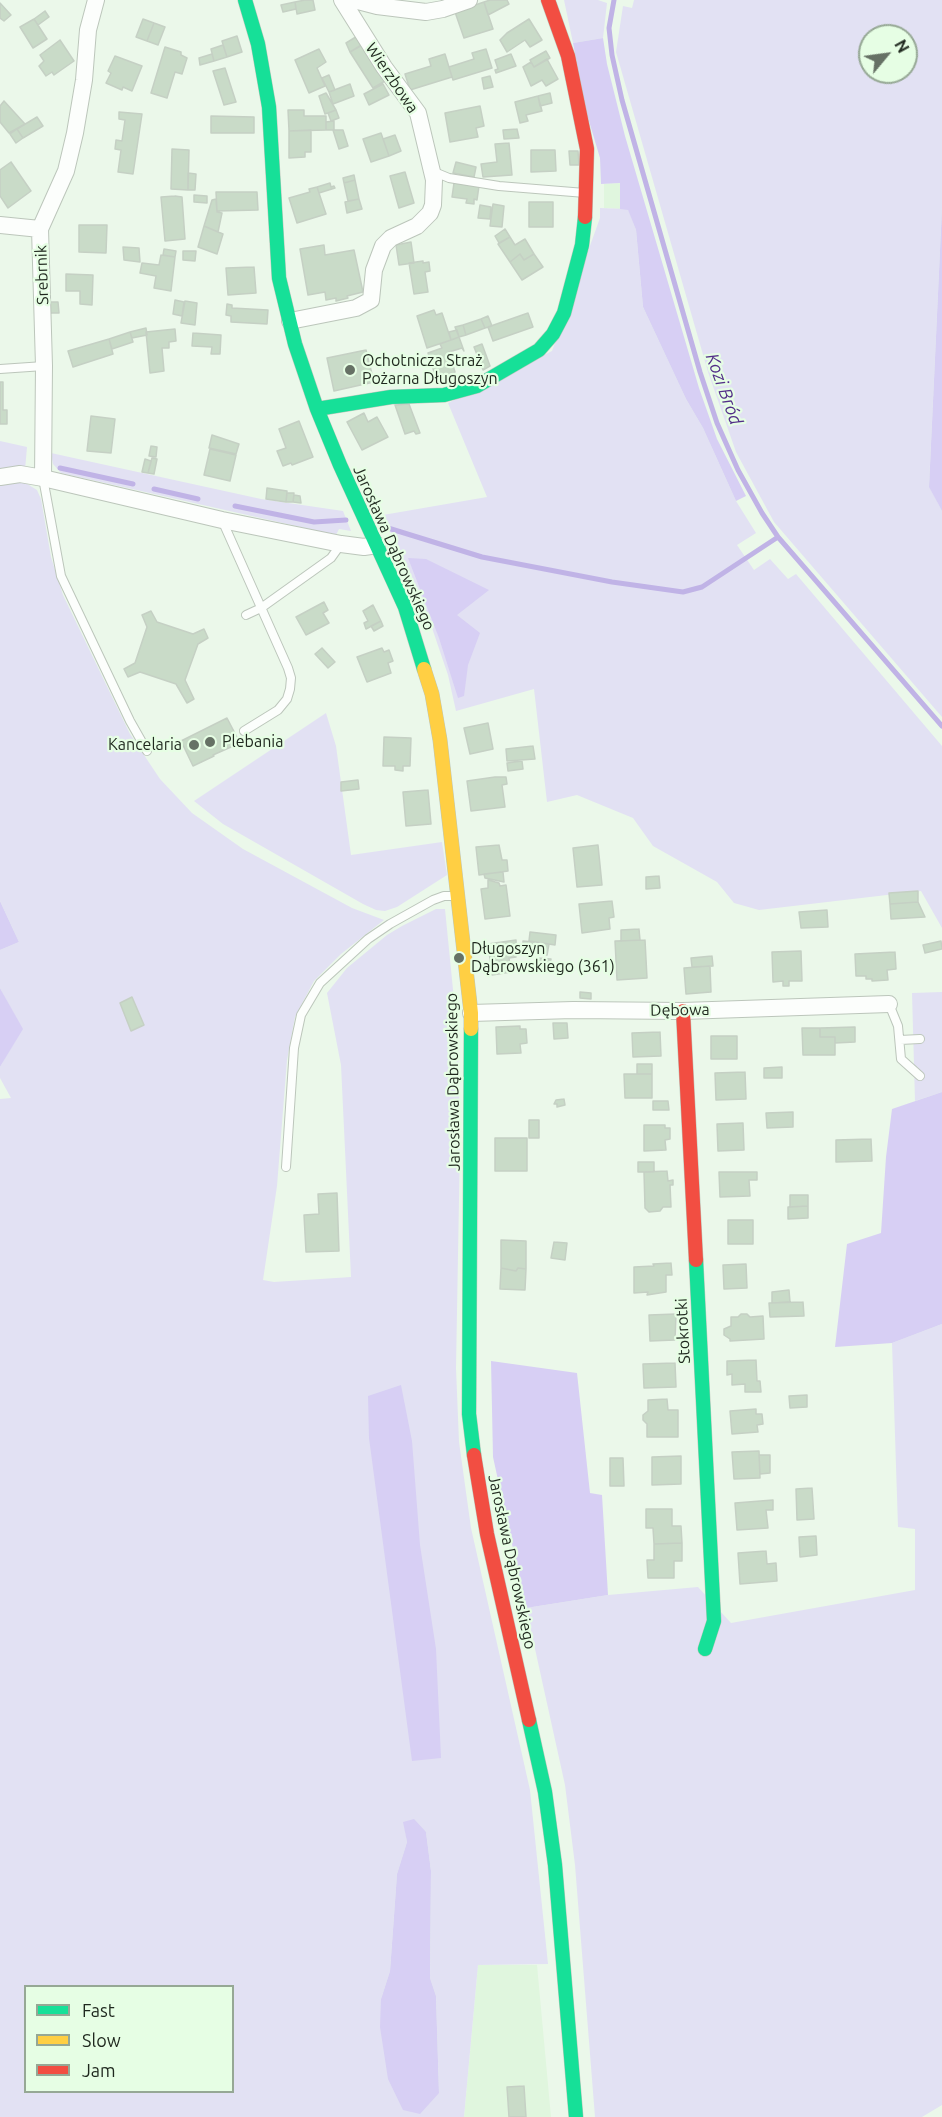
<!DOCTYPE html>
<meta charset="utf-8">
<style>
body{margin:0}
#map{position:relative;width:942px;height:2117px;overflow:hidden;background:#ebf8ea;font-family:Ubuntu,sans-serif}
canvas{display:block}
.legend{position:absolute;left:24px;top:1985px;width:210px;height:108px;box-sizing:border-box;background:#e6fee4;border:2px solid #96a895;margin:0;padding:8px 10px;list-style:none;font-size:18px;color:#1f281e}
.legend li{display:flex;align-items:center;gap:12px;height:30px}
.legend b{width:30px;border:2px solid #96a895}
.north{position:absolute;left:858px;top:24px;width:60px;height:60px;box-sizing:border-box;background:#e6fee4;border:2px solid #96a895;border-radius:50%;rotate:61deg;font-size:16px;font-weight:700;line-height:24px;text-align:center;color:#1f281e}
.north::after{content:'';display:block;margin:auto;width:21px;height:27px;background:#667165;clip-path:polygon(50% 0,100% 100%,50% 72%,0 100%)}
</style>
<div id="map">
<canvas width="942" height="2117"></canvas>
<ul class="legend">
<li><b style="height:8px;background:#16e098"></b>Fast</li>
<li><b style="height:8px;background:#ffcf43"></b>Slow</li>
<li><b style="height:8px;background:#f24e42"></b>Jam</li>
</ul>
<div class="north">N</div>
</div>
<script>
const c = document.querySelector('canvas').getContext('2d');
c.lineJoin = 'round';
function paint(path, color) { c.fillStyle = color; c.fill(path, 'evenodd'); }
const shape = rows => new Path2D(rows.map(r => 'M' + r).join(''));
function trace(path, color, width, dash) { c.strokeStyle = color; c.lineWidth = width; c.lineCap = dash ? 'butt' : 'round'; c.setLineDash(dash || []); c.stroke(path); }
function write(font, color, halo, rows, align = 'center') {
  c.font = font + ' Ubuntu,sans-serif'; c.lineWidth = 4.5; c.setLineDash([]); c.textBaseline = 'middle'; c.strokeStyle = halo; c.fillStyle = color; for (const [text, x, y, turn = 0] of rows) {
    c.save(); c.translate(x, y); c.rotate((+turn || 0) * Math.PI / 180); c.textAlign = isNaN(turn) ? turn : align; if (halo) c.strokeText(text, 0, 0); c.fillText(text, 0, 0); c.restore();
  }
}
const built = shape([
 [620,183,620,209,604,208,604,184],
 [478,1965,537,1965,551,2117,464,2117]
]);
const green = shape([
 [564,0,598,0,607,3,603,38,573,43],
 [634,0,942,0,942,207,929,486,942,511,942,717,774,522,736,452,708,372,616,52,623,6,632,8],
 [870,36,906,36,906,72,870,72],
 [600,208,628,209,636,230,643,307,686,399,703,428,736,501,756,533,737,545,754,570,770,559,788,579,796,574,942,746,942,928,921,891,759,910,734,903,717,882,653,846,633,818,577,795,547,802,534,689,456,711,448,675,431,625,383,515,487,497,448,403,552,351,600,218],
 [0,441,27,447,24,482,37,490,41,499,51,557,63,595,130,734,160,779,192,813,243,849,352,908,384,920,341,954,314,981,295,1017,287,1060,277,1186,263,1280,274,1282,351,1277,341,1065,327,993,347,968,387,935,402,926,436,909,445,909,458,1040,460,1143,456,1368,459,1442,471,1528,530,1790,548,1964,478,1965,464,2117,0,2117,0,1099,11,1098,0,1078,0,1067,22,1029,0,988,0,950,19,942,0,901],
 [404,1823,426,1832,431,1871,430,1978,436,1996,439,2093,381,1999,390,1971,397,1874,407,1842],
 [26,1986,232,1986,232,2092,26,2092],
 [51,453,261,499,343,511,351,531,339,529,336,535,61,473,53,464],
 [326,713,336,746,351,855,442,842,447,875,397,907,385,911,376,910,363,904,223,824,194,801],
 [942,992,942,1092,915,1101,912,993],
 [942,1324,942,2105,922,2117,595,2117,575,1865,565,1785,526,1608,608,1595,698,1587,731,1623,915,1590,915,1529,898,1527,892,1343]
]);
const forest = shape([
 [603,38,607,64,625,136,699,388,717,439,746,496,736,501,703,428,686,399,643,307,636,230,628,210,620,209,620,183,601,184,600,158,586,111,573,43],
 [942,207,942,511,929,487],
 [408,558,426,559,489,590,457,615,480,633,468,665,464,696,458,698,439,638],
 [0,901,19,942,0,950],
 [0,988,23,1029,0,1067],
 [942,1092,942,1324,892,1343,835,1347,847,1244,881,1233,886,1157,892,1109],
 [491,1361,577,1373,590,1493,602,1495,608,1595,526,1608,493,1457],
 [401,1385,412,1441,420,1545,436,1649,441,1758,412,1761,369,1438,368,1396],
 [414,1819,426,1832,431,1871,430,1978,436,1996,439,2093,420,2114,403,2110,388,2079,380,2027,381,1999,390,1971,397,1874,407,1842,403,1822]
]);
const stream = shape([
 [614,0,609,28,612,55,622,100,700,372,717,423,738,470,762,513,778,537,942,726],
 [60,468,133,484],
 [154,489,198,499],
 [235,506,314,522,346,520],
 [388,528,482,557,612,582,683,592,702,587,778,537]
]);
const building = shape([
 [305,0,313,0,315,10,297,14,295,2,305,0],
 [490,0,507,0,509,4,488,15,484,2,490,0],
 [295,2,296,9,283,12,281,5,295,2],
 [484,2,493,29,464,38,455,12,484,2],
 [0,3,11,15,4,21,0,18,0,3],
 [45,11,49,17,38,25,34,19,45,11],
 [34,19,47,39,33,48,20,27,34,19],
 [143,19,154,23,147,41,136,37,143,19],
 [529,19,542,40,530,47,525,40,507,52,500,40,507,33,529,19],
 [154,23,165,27,158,45,147,41,154,23],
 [359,35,364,44,350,52,346,43,359,35],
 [237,36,242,52,227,57,222,41,237,36],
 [60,40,74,61,54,75,52,72,46,76,39,66,44,61,40,55,60,40],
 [363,44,385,81,373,88,350,52,363,44],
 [223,45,227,57,214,61,211,49,223,45],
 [165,47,181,52,181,55,187,58,182,74,175,72,167,98,151,93,165,47],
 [319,49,326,62,317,68,325,86,309,93,295,60,319,49],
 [486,49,492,68,453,80,449,67,474,59,472,53,486,49],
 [546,51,550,58,534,67,530,60,546,51],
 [212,54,214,61,200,65,199,58,212,54],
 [445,54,452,77,410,90,405,74,431,66,429,59,445,54],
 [511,54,516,66,496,73,495,70,498,69,495,60,511,54],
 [115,56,142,66,132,91,123,87,122,90,106,83,111,73,108,71,115,56],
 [547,59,558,79,546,86,542,80,531,86,523,67,531,62,534,67,547,59],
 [225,68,236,102,224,105,213,71,225,68],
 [329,75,335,90,329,92,322,78,329,75],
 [490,76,493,87,484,89,482,78,490,76],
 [350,84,354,96,333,104,329,92,350,84],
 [383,84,389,95,369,105,364,94,383,84],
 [326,93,336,110,325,114,319,96,326,93],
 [550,93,552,103,540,106,538,96,550,93],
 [538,96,542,111,526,115,528,121,520,123,515,102,538,96],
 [4,101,25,124,9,133,0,122,0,106,4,101],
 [480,106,484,126,476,128,478,137,450,142,445,113,480,106],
 [288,110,304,110,304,116,326,116,326,130,289,131,288,110],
 [336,110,339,118,331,121,328,113,336,110],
 [119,112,142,114,133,174,118,172,121,150,115,149,116,140,122,141,125,120,119,119,119,112],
 [211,116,254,117,254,133,211,133,211,116],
 [37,117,43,126,23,138,17,129,37,117],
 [334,121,334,130,326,130,326,122,334,121],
 [17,129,23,138,16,143,10,134,17,129],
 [517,129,519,138,504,139,503,130,517,129],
 [311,130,311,152,305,152,305,157,289,158,289,131,311,130],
 [333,130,343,130,348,146,339,149,333,130],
 [381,133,389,156,371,162,363,139,381,133],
 [395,135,401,151,389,156,383,139,395,135],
 [509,143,512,175,483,177,481,164,497,162,495,144,509,143],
 [172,149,189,150,188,190,171,189,172,149],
 [531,150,555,150,556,171,531,172,531,150],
 [569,151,578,151,579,165,570,165,569,151],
 [11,162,31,191,8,208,0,196,0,170,11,162],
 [456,162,476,167,474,177,453,173,456,162],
 [405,172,414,203,399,208,390,176,405,172],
 [188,173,196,174,195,190,188,190,188,173],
 [354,175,355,180,344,183,343,178,354,175],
 [355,180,359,199,348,201,344,183,355,180],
 [330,183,331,187,334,186,335,188,319,193,317,187,330,183],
 [454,183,479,186,477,200,474,199,474,204,466,203,467,199,452,197,454,183],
 [317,187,326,214,297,223,289,198,310,192,309,189,317,187],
 [216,192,257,192,258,210,217,211,216,192],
 [194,195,207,196,207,203,194,202,194,195],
 [175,196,182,197,185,239,165,241,161,197,175,196],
 [216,199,217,212,222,213,218,232,204,226,212,200,216,199],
 [359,199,362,209,347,213,345,202,359,199],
 [529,202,553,202,553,227,529,227,529,202],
 [493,204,504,206,502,227,490,226,493,204],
 [480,205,491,207,490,219,478,218,480,205],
 [79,225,107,225,106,253,79,252,79,225],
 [204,226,223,234,217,254,198,247,204,226],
 [505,229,510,237,499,243,495,236,505,229],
 [510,237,515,245,525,239,534,254,524,260,520,254,510,262,498,244,510,237],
 [411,242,414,263,399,265,396,245,411,242],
 [324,245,325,255,354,250,363,292,347,296,348,298,336,301,336,298,326,300,325,292,308,295,300,249,324,245],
 [123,247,139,248,140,262,124,260,123,247],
 [164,249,176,251,175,257,163,255,164,249],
 [183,251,196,251,195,261,183,260,183,251],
 [520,254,524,260,534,254,543,267,522,280,510,262,520,254],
 [161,255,175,257,171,291,154,288,156,276,140,273,142,263,159,265,161,255],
 [423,261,423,263,429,262,430,271,425,272,428,292,414,294,409,263,423,261],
 [254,267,256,293,228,295,226,268,254,267],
 [66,274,93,275,92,305,80,304,80,291,66,291,66,274],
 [175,300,184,302,182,316,173,314,175,300],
 [185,301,197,303,195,325,181,323,185,301],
 [49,302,58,302,59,313,49,313,49,302],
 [227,304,232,305,232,308,268,310,267,324,231,322,231,316,226,315,227,304],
 [434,310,436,315,442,313,451,340,427,348,417,316,434,310],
 [528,313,533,327,493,341,488,327,528,313],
 [488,316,492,326,485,328,481,319,488,316],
 [481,319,485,328,466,335,463,325,481,319],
 [463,325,466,335,459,337,455,327,463,325],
 [146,328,147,335,132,338,130,332,146,328],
 [175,329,176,341,169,342,169,348,162,348,164,371,150,373,146,332,175,329],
 [457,330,459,337,451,340,449,332,457,330],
 [130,332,133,342,112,349,109,339,130,332],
 [193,333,221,335,220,354,211,354,212,347,192,346,193,333],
 [459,337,464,351,462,348,449,352,455,372,436,378,428,353,442,348,440,344,459,337],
 [109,339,113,354,73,367,68,351,109,339],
 [482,344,490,366,483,370,474,347,482,344],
 [366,350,374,382,334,391,327,358,366,350],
 [0,382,3,382,3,410,7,410,7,424,0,424,0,382],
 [409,404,420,433,416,434,414,431,405,434,395,405,409,404],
 [364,413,368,422,377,417,388,437,362,450,347,422,364,413],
 [91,416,115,419,111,453,87,451,91,416],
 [299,421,313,457,292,465,291,463,283,466,277,451,286,448,279,429,299,421],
 [212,435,239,444,236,454,209,448,212,435],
 [151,446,157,447,156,457,149,456,151,446],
 [210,449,236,455,230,481,204,475,210,449],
 [152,458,157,459,154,474,148,473,152,458],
 [145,459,151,461,148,473,142,472,145,459],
 [267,488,287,491,286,502,266,499,267,488],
 [287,493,294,493,293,502,286,502,287,493],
 [294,495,300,496,301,503,293,502,294,495],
 [324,602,328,610,323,613,329,623,306,635,296,617,324,602],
 [373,605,381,621,366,629,364,623,368,621,363,611,373,605],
 [151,611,157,622,193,634,204,629,208,638,198,644,185,680,194,699,187,703,176,684,140,672,128,677,124,669,135,663,147,627,142,615,151,611],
 [381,621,383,626,374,631,371,626,381,621],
 [322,648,335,662,328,668,315,654,322,648],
 [382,648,384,652,389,650,393,661,388,663,391,673,367,682,357,657,382,648],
 [227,718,240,743,213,755,214,756,193,766,181,741,227,718],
 [488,723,493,749,470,754,464,728,488,723],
 [384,737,411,738,410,766,403,766,403,771,395,770,395,766,383,766,384,737],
 [533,746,535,759,507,761,506,749,533,746],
 [522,761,523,769,508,771,507,763,522,761],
 [495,777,506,777,507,784,502,785,505,807,471,811,467,781,495,777],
 [358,780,359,789,341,791,341,782,358,780],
 [428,790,431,824,406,826,403,792,428,790],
 [499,845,502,860,507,860,508,871,479,875,476,847,499,845],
 [598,845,602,885,577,887,573,848,598,845],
 [503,872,504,882,485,878,484,874,503,872],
 [659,876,660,888,646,889,646,877,659,876],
 [488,880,499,883,500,886,506,885,510,916,485,919,481,889,488,888,488,880],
 [918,891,918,902,890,904,889,893,918,891],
 [612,901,614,917,609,918,610,929,582,933,579,904,612,901],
 [918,902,925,917,891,919,890,904,918,902],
 [827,910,828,927,801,928,799,912,827,910],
 [639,929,640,940,621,941,621,930,639,929],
 [530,932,556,935,555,945,529,941,530,932],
 [516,940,516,957,509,958,511,972,492,975,488,944,516,940],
 [645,940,647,978,617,980,615,941,645,940],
 [523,941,535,942,534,948,523,948,523,941],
 [941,941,942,949,925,953,923,945,941,941],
 [535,942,549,944,547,955,534,953,535,942],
 [801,951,802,981,789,981,789,986,783,986,783,981,773,982,772,952,801,951],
 [895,952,896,969,887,970,888,980,872,981,872,979,866,979,866,976,856,976,855,954,895,952],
 [712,956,713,966,692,967,691,958,712,956],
 [537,958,551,959,550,966,536,965,537,958],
 [710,966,711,992,686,994,684,968,710,966],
 [580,992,591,993,591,999,580,998,580,992],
 [132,997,144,1025,131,1031,120,1003,132,997],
 [553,1023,567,1023,568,1038,554,1039,553,1023],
 [520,1026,520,1029,526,1029,527,1043,520,1044,521,1053,497,1054,496,1027,520,1026],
 [855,1027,855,1042,835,1043,835,1037,820,1037,820,1028,855,1027],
 [802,1028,820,1028,820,1037,835,1037,835,1055,803,1055,802,1028],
 [660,1032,661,1056,633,1057,632,1033,660,1032],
 [711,1036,737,1036,737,1059,711,1059,711,1036],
 [637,1064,652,1064,652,1074,637,1074,637,1064],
 [782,1067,782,1078,764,1078,764,1068,782,1067],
 [745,1072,746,1099,716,1100,715,1073,745,1072],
 [624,1074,652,1074,652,1098,625,1098,624,1074],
 [564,1099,565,1105,557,1107,557,1104,554,1104,556,1100,564,1099],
 [653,1101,668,1101,669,1110,653,1110,653,1101],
 [793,1112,793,1127,767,1128,766,1113,793,1112],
 [529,1120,539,1120,539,1138,529,1138,529,1120],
 [743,1123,744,1150,718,1151,717,1124,743,1123],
 [644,1125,665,1125,665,1128,670,1128,670,1139,665,1140,666,1150,644,1151,644,1125],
 [495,1138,527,1138,527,1171,495,1171,495,1138],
 [871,1139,872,1161,836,1162,836,1140,871,1139],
 [638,1162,654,1162,654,1172,638,1172,638,1162],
 [667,1171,668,1181,673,1180,673,1185,670,1185,671,1207,663,1207,660,1211,649,1212,645,1208,644,1172,667,1171],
 [719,1172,757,1172,757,1180,749,1180,750,1196,720,1197,719,1172],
 [337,1193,339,1251,306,1252,304,1215,319,1214,318,1194,337,1193],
 [790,1195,808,1195,808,1206,790,1207,790,1195],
 [808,1206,808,1218,788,1219,788,1207,808,1206],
 [728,1220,753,1220,753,1244,728,1244,728,1220],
 [501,1240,526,1241,526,1269,518,1268,516,1271,501,1268,501,1240],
 [554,1242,567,1243,565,1260,551,1258,554,1242],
 [671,1263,672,1275,666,1275,666,1292,647,1295,648,1292,634,1293,634,1267,654,1266,653,1264,671,1263],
 [746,1264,747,1288,724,1289,723,1265,746,1264],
 [501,1268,516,1271,518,1268,526,1269,525,1290,500,1289,501,1268],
 [789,1290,790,1302,772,1303,772,1292,789,1290],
 [803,1302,804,1316,770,1317,769,1303,803,1302],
 [676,1314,675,1340,650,1341,649,1315,676,1314],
 [741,1314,747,1314,750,1317,763,1316,764,1339,730,1341,730,1339,724,1335,724,1329,731,1326,731,1317,738,1317,741,1314],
 [756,1360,757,1381,760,1381,761,1392,745,1392,745,1384,732,1385,732,1374,727,1375,727,1361,756,1360],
 [675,1363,676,1387,644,1388,643,1364,675,1363],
 [807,1395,807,1407,790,1408,789,1396,807,1395],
 [667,1399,668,1410,678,1410,678,1437,647,1437,647,1424,643,1420,643,1415,648,1411,648,1400,667,1399],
 [756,1409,756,1414,762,1414,763,1424,757,1425,758,1432,732,1434,730,1411,756,1409],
 [759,1451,760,1478,734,1479,732,1452,759,1451],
 [759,1455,770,1455,770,1473,760,1474,759,1455],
 [681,1456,681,1484,652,1485,652,1457,681,1456],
 [610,1458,623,1458,624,1486,610,1486,610,1458],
 [812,1488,814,1519,797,1520,796,1489,812,1488],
 [773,1500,773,1510,766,1510,768,1528,737,1530,735,1503,773,1500],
 [646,1509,672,1509,672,1526,681,1526,682,1543,654,1544,653,1528,646,1528,646,1509],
 [816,1536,817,1555,800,1557,799,1537,816,1536],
 [682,1543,682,1561,674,1561,674,1578,648,1578,647,1560,654,1560,654,1544,682,1543],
 [766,1551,767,1564,776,1563,777,1581,740,1584,738,1553,766,1551],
 [524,2086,526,2117,509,2117,507,2087,524,2086]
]);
const lane = shape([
 [432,171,449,178,499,186,585,193],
 [0,369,44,366],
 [43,478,61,576,130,721,147,751],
 [222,520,288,668,291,678,290,689,287,699,278,710,244,731],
 [246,615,261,608,331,558,341,544],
 [889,1004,898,1026,901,1059,920,1076],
 [900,1040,920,1039],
 [286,1167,294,1048,301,1015,320,983,368,939,390,924,433,900,444,896,455,896]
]);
const street = shape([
 [354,0,377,6,426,12,443,9,469,0],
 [0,225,40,229],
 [290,321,356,308,371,300,374,270,383,246,391,238,417,226,430,213,433,205,434,180,418,113,384,67,342,0],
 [0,477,20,474,43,478,222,520,341,544,364,547,377,545],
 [43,478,44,366,40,229,66,171,75,133,84,80,88,30,96,0],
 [471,1013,573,1010,683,1011,889,1004]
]);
const fast = shape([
 [245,0,258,44,269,107,279,278,295,344,317,409,340,465,405,607,424,669],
 [317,409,391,397,444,395,477,386,539,350,553,334,564,313,582,245,585,217],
 [471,1029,469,1414,474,1455],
 [696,1260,714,1621,705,1649],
 [529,1720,545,1792,555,1865,576,2117]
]);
const slow = shape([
 [424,669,432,694,440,740,471,1013,471,1029]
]);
const jam = shape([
 [548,0,568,56,587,149,585,217],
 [683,1011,696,1260],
 [474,1455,487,1534,529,1720]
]);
const markers = [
 [350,370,6,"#667165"],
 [210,742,6,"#667165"],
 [194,745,6,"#667165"],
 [459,958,6,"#667165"]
];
const streetNames = [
 ["Wierzbowa",392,78,56],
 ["Srebrnik",42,275,-92],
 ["Jarosława Dąbrowskiego",394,548,66],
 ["Dębowa",680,1010,-1],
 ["Jarosława Dąbrowskiego",453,1082,-91],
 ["Stokrotki",683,1331,-93],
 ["Jarosława Dąbrowskiego",512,1562,78]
];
const poiNames = [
 ["Ochotnicza Straż",362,361],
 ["Pożarna Długoszyn",362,379],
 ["Plebania",222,742],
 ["Kancelaria",182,745,"right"],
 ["Długoszyn",471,949],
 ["Dąbrowskiego (361)",471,967]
];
const waterNames = [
 ["Kozi Bród",724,389,70]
];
paint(built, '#e0f6de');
paint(green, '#e2e1f3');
paint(forest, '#d7cff4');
trace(stream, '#c0b3e6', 5);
paint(building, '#c9dbc8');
trace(building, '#c5d0c4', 1.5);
trace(lane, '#bcc6bb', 10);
trace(street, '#bcc6bb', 18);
trace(fast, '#bcc6bb', 15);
trace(slow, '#bcc6bb', 15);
trace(jam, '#bcc6bb', 15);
trace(lane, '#fcfefc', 8);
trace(street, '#fcfefc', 16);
trace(fast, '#16e098', 14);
trace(slow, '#ffcf43', 14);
trace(jam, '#f24e42', 14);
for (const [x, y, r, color] of markers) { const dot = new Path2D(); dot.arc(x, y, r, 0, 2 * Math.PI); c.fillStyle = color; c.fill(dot); trace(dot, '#e6fee4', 2); }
write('16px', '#1f281e', '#e6fee4', streetNames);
write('16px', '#1f281e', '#e6fee4', poiNames, 'left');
write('italic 18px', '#522e88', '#e6fee4', waterNames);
</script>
